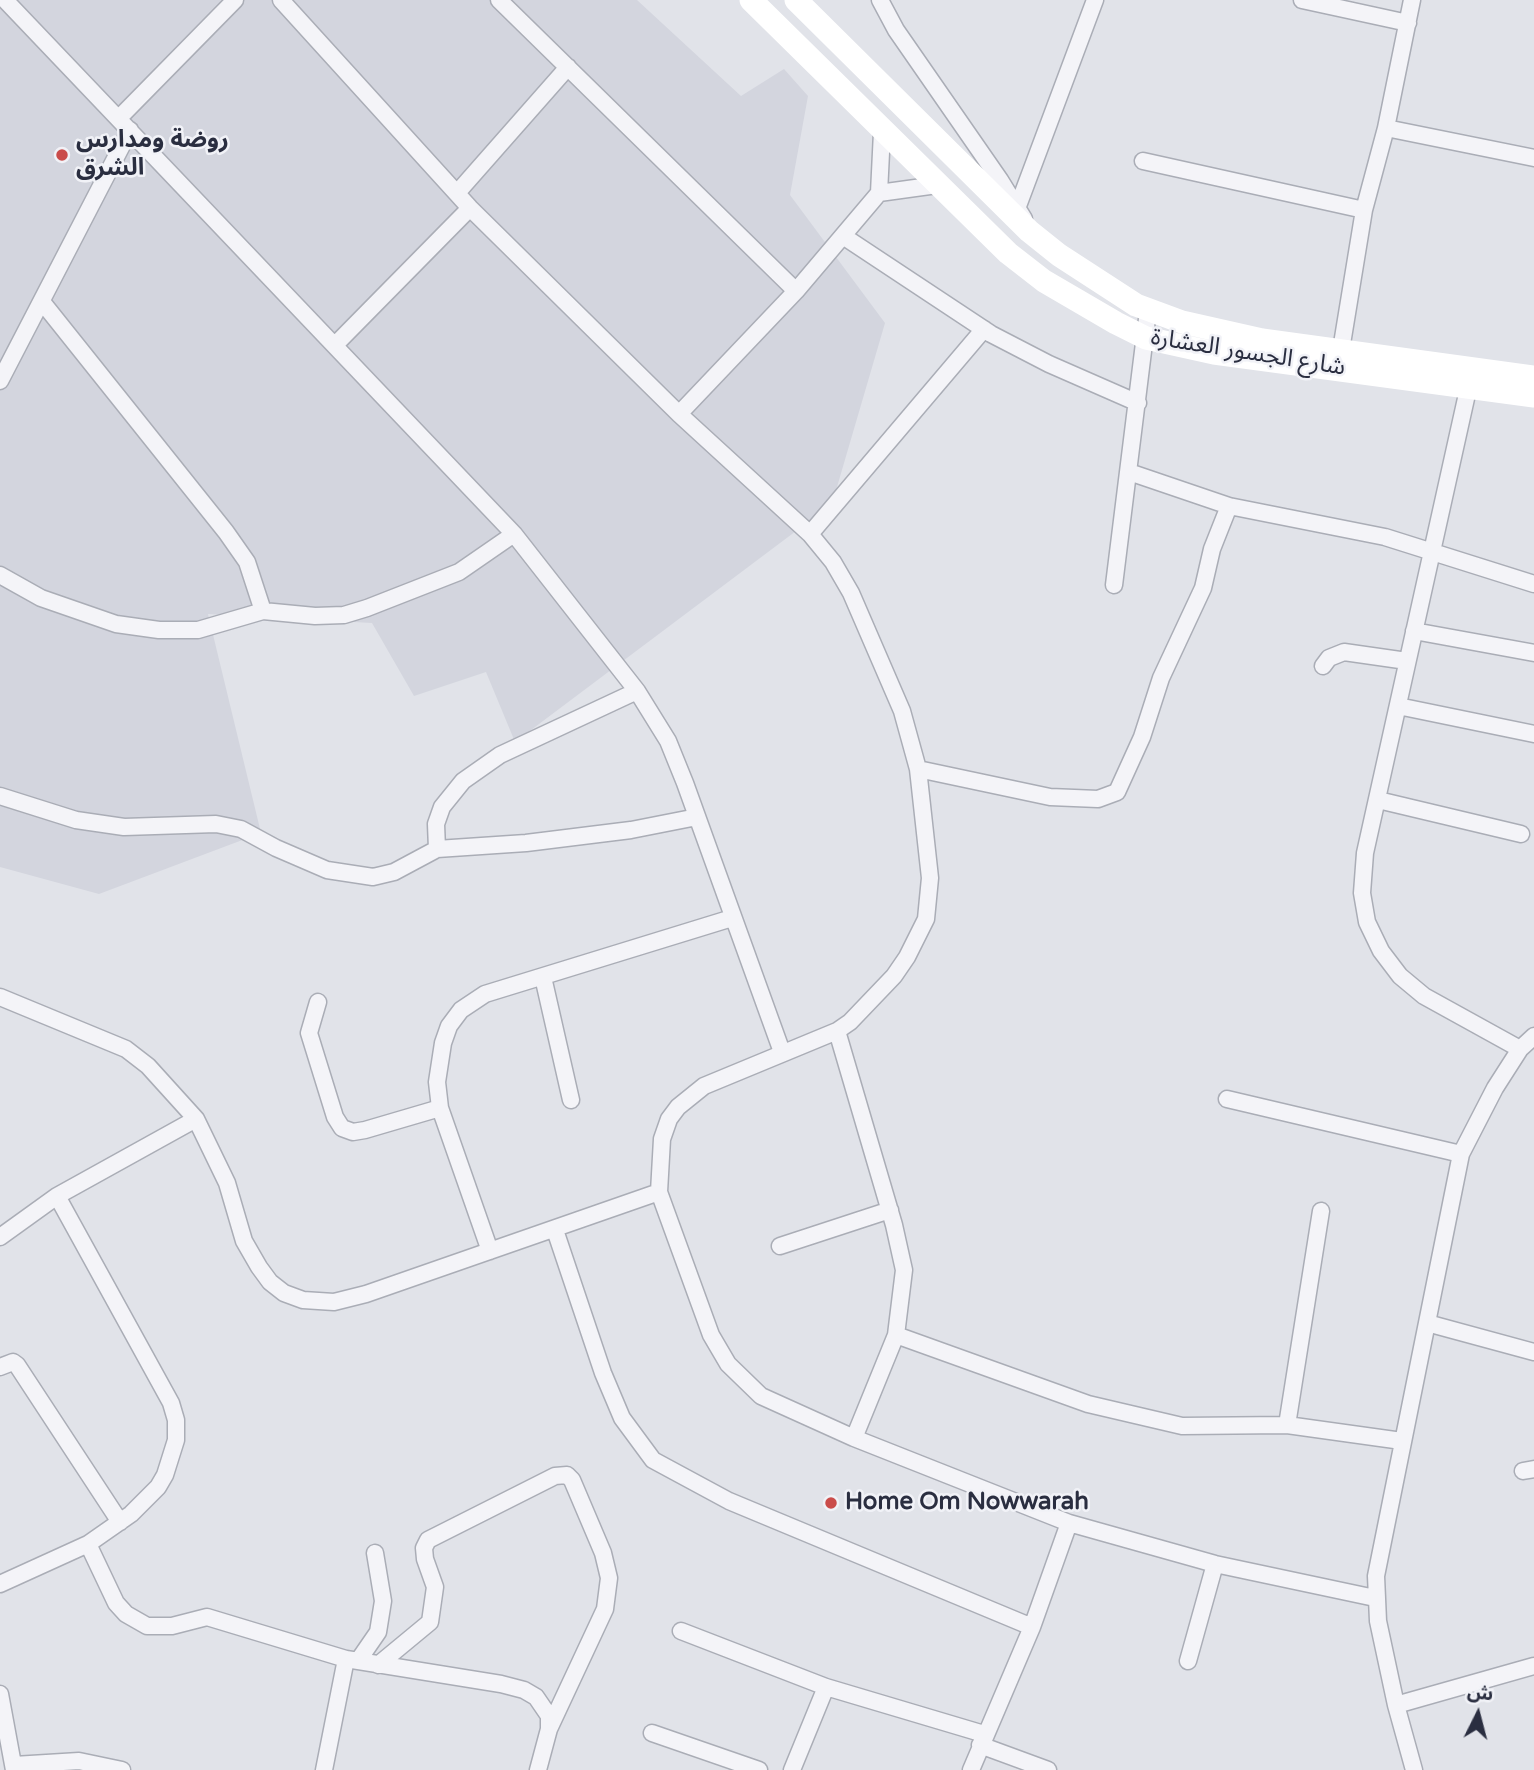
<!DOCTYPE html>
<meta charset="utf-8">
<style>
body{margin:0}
#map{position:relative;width:1534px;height:1770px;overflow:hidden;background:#e1e3e9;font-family:"Varela Round","Noto Sans Arabic",sans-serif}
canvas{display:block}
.north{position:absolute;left:1443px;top:1679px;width:70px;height:70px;-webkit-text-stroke:5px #f1f2f7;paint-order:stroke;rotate:6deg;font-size:19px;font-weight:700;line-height:28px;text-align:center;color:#2a2e40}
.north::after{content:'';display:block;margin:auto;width:24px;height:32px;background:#2a2e40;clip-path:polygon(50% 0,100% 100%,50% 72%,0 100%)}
</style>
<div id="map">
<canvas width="1534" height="1770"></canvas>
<div class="north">ش</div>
</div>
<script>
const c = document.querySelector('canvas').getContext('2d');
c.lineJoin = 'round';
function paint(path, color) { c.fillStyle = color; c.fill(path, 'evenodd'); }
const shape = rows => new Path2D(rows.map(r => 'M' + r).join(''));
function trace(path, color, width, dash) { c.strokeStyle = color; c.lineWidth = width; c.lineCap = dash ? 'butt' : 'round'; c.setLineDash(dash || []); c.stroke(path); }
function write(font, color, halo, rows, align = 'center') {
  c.font = font + ' "Varela Round","Noto Sans Arabic",sans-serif'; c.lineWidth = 5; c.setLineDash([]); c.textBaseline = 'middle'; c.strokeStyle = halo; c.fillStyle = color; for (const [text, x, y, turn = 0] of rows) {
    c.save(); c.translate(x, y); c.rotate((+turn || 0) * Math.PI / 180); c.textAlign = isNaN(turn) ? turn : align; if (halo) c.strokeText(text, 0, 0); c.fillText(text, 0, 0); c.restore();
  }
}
const built = shape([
 [0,0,637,0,741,96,784,69,808,96,790,195,885,323,832,504,515,742,486,672,414,696,372,623,208,614,261,833,99,894,0,867]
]);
const street = shape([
 [5,0,514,534,637,691,668,741,685,783,782,1052],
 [281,0,470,208,679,414,810,534,833,562,851,593,902,711,918,769,930,878,926,919,907,957,894,976,850,1022,837,1031,704,1086,678,1107,669,1119,662,1139,659,1192,711,1335,728,1364,761,1396,854,1438,1069,1523,1215,1564,1375,1598],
 [499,0,796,291],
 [880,0,896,30,1000,180,1024,219],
 [1302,0,1408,23],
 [119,118,235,0],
 [1386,128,1534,158],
 [1143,161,1364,210],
 [457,193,568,67],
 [879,193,937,185],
 [1018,206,1095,0],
 [843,236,991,334,1049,364,1138,403],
 [43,303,226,532,247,562,263,611],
 [335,345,470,208],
 [1341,350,1364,210,1386,128,1412,0],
 [0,381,130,130],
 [1469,385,1365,853,1362,893,1367,922,1381,951,1400,976,1424,996,1520,1049],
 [679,414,796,291,879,193,882,132],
 [1129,472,1229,506,1385,537,1534,584],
 [810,534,984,329],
 [0,575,41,598,116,624,159,630,198,630,263,611,315,616,344,615,367,608,459,572,514,534],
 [1114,585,1148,311],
 [1414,631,1534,653],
 [1323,666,1329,658,1344,652,1407,661],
 [1398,706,1534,734],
 [918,769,1050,797,1098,799,1117,792,1142,737,1161,678,1203,588,1212,549,1229,506],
 [0,796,76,820,124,827,216,824,241,829,276,848,327,870,373,877,394,872,437,849,526,843,631,830,697,817],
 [1378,800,1521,834],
 [437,849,436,824,442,807,463,781,500,755,637,691],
 [543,977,571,1100],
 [0,997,126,1049,148,1066,196,1119,227,1183,244,1241,259,1267,270,1282,284,1293,303,1300,334,1302,366,1294,659,1192],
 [318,1002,309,1033,335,1117,342,1128,353,1132,365,1130,440,1108],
 [837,1031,894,1225,904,1270,896,1335,854,1438],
 [1227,1099,1461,1154],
 [555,1230,603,1373,622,1418,653,1460,729,1501,1032,1627],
 [0,1237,57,1196,196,1119],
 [780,1246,890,1210],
 [490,1251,440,1108,437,1082,443,1043,449,1026,461,1010,485,994,732,918],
 [1427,1323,1534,1352],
 [896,1335,1088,1404,1182,1426,1287,1425,1402,1441],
 [0,1367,13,1362,17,1365,120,1522],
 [1287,1425,1321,1211],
 [1523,1471,1534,1469],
 [88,1544,116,1603,126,1614,147,1626,172,1626,207,1617,346,1659,501,1684,524,1690,536,1697,549,1716,549,1729],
 [0,1584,88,1544,131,1514,158,1487,165,1475,176,1440,176,1420,171,1403,57,1196],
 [681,1631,826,1687,984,1734],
 [358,1661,378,1632,383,1601,375,1553],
 [1188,1661,1215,1564],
 [378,1665,430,1622,435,1587,425,1559,424,1548,428,1540,555,1476,567,1475,572,1480,603,1553,609,1578,605,1609,549,1729,538,1770],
 [0,1694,14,1770],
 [1396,1705,1534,1666],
 [652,1733,759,1770],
 [980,1745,1048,1770],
 [14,1765,79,1761,122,1770],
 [324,1770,346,1659],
 [792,1770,826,1687],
 [971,1770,1032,1627,1069,1523],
 [1414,1770,1396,1705,1378,1621,1376,1576,1461,1154,1495,1088,1520,1049,1534,1036]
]);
const secondary = shape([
 [751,0,1008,253,1044,281,1116,323,1146,338,1214,353,1534,396],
 [796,0,1029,231,1059,255,1136,305,1182,322,1262,340,1534,377]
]);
const markers = [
 [62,155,7,"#ca4c4a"],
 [831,1503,7,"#ca4c4a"]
];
const poiNames = [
 ["روضة ومدارس",76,141],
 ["الشرق",76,169],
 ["Home Om Nowwarah",845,1503]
];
const streetNames = [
 ["شارع الجسور العشارة",1248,353,9]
];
paint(built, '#d3d5de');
trace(street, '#aaadb6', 19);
trace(street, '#f4f4f8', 16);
trace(secondary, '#fff', 23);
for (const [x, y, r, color] of markers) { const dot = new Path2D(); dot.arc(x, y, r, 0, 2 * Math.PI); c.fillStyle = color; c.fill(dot); trace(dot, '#f1f2f7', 2.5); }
write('bold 24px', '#2a2e40', '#f1f2f7', poiNames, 'left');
write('24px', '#2a2e40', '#f1f2f7', streetNames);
</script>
